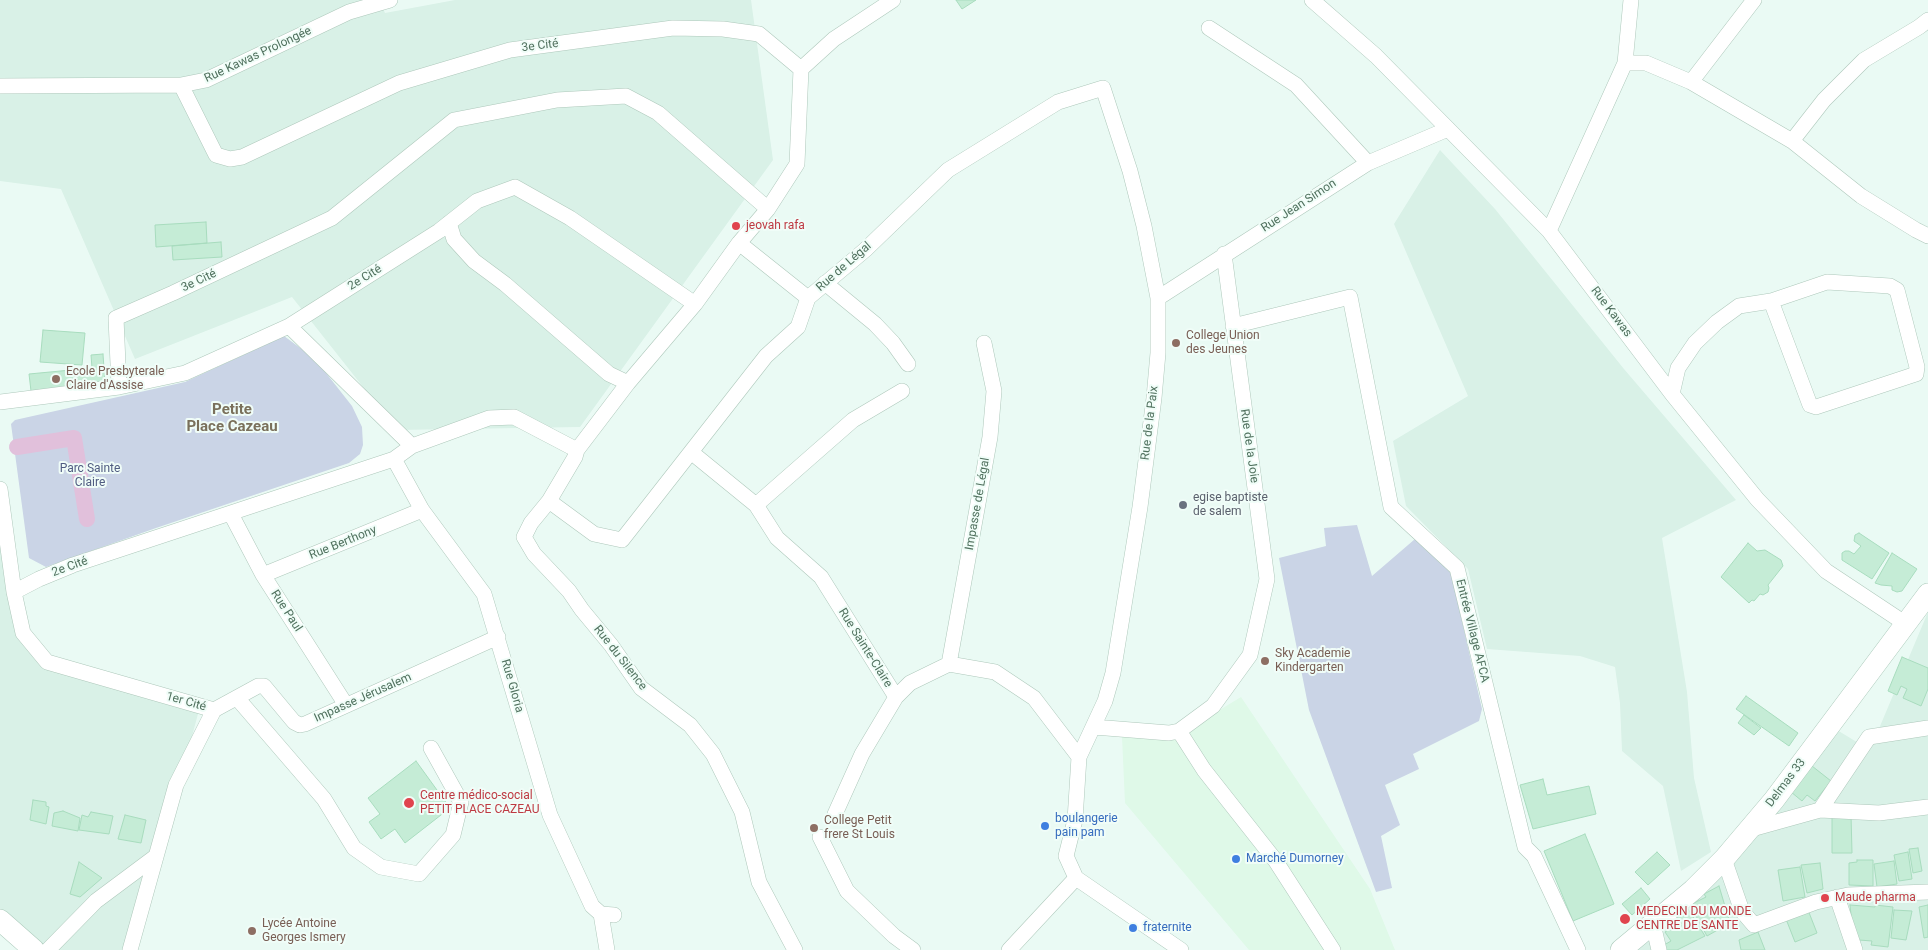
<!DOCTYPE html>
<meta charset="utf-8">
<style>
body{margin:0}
canvas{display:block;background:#eafaf4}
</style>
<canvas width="1928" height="950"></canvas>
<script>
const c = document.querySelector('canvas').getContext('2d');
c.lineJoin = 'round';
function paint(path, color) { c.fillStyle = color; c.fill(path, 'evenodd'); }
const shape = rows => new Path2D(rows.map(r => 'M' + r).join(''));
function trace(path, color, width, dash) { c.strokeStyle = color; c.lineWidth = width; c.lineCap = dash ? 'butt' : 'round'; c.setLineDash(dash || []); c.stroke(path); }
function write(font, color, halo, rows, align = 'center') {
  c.font = font + ' Roboto,sans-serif'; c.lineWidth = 4; c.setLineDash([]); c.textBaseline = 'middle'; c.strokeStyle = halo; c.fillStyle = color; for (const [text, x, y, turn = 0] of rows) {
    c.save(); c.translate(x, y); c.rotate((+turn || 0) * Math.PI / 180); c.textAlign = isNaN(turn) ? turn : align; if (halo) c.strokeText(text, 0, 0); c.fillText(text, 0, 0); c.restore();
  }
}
const residential = shape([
 [0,0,379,0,385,13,455,0,751,0,773,160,580,427,397,430,292,297,135,359,61,189,0,181],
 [1440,150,1495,209,1624,369,1736,500,1662,538,1687,692,1694,778,1711,852,1681,871,1663,786,1622,751,1620,703,1615,667,1580,656,1487,649,1468,569,1406,506,1393,441,1468,396,1394,224],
 [0,509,26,647,199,710,135,950,45,950,0,913],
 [1928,612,1928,950,1631,950,1832,727,1870,750]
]);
const commercial = shape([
 [1241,697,1370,889,1395,950,1249,950,1125,803,1122,737,1172,739]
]);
const green = shape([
 [284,336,315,359,352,406,362,427,363,445,360,454,349,463,156,528,46,567,29,558,11,424,15,420,185,382],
 [1357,525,1372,576,1415,539,1451,573,1482,709,1479,721,1413,754,1419,769,1385,785,1400,825,1381,836,1392,888,1376,892,1309,710,1279,558,1326,546,1324,528]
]);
const canal = shape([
 [17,447,74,438,87,519]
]);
const building = shape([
 [956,0,976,0,962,9,956,0],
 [206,222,207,243,156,247,155,225,206,222],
 [221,242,222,257,173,260,172,246,221,242],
 [43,330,85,333,82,365,40,362,43,330],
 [103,354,105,383,31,391,29,374,92,368,91,355,103,354],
 [1859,533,1889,553,1872,579,1842,560,1842,553,1845,551,1849,551,1854,554,1861,546,1854,541,1855,535,1859,533],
 [1748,543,1757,551,1765,550,1781,560,1783,566,1768,585,1769,588,1768,592,1763,595,1760,594,1754,601,1752,600,1749,603,1721,577,1748,543],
 [1892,553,1917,569,1902,591,1897,592,1892,590,1892,586,1881,585,1875,583,1892,553],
 [1902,657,1928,668,1928,689,1921,706,1903,698,1907,689,1901,686,1897,695,1888,691,1902,657],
 [1746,696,1798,733,1789,746,1736,709,1746,696],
 [1744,715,1761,728,1754,735,1738,723,1744,715],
 [416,761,450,808,405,843,395,829,381,839,369,822,380,814,368,798,416,761],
 [1812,766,1831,781,1815,801,1807,795,1802,801,1791,792,1812,766],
 [1543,779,1547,795,1589,786,1596,814,1533,829,1520,785,1543,779],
 [33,800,46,802,46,806,49,807,46,824,30,820,33,800],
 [63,811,80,818,78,831,52,826,54,813,63,811],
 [91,812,113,816,109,834,79,830,82,815,88,817,91,812],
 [125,815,146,820,141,843,118,839,125,815],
 [1851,815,1852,853,1832,853,1832,816,1851,815],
 [1585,834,1614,904,1573,921,1544,851,1585,834],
 [1918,848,1922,871,1913,873,1909,849,1918,848],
 [1657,852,1670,865,1648,885,1635,872,1657,852],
 [1908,852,1912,879,1899,881,1894,855,1908,852],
 [1857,860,1873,860,1873,886,1849,885,1849,863,1857,862,1857,860],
 [1894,861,1897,884,1877,887,1874,864,1894,861],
 [79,862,102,878,80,897,70,894,79,862],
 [1820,863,1823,889,1807,893,1801,865,1820,863],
 [1800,867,1805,897,1783,901,1778,870,1800,867],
 [1719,886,1730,923,1707,936,1690,905,1706,897,1704,894,1719,886],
 [1641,888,1650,899,1632,915,1622,904,1641,888],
 [1850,905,1875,907,1875,905,1893,907,1888,947,1871,945,1872,941,1859,940,1853,934,1850,905],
 [1928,905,1928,937,1924,938,1919,907,1928,905],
 [1688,909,1705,936,1677,950,1660,950,1659,948,1671,941,1665,932,1671,928,1669,925,1678,920,1676,916,1688,909],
 [1808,910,1817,933,1795,942,1786,919,1808,910],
 [1894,910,1912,911,1906,940,1891,938,1894,910],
 [1758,932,1765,950,1741,950,1739,940,1758,932]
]);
const street = shape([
 [1312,0,1376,56,1549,231,1672,394,1757,499,1826,571,1906,624],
 [1209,28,1296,85,1368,163],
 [1625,63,1646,63,1691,82,1792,141,1861,196,1916,230,1928,236],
 [801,69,834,39,893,0],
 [1691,82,1754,0],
 [181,85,216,155,230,159,242,157,399,83,510,50,673,28,723,29,759,34,801,69,797,164,768,209,739,243,695,304,628,383,577,450,575,457,549,501,531,523,524,537,534,554,569,591,582,610,611,645,641,688,690,725,713,754,742,812,759,882,795,950],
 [0,86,181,85,206,80,349,12,390,0],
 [1792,141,1824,100,1864,60,1919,27,1928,20],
 [449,223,454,239,474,261,505,284,609,374,628,383],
 [1549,231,1625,63,1631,0],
 [739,243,808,298],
 [825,283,875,324,893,343,908,364],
 [1158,298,1368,163,1448,129],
 [289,326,412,446],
 [1233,326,1350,297,1391,507,1457,568,1525,847,1534,856,1578,950],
 [119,387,116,318,173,293,332,218,454,120,557,100,626,96,658,113,768,209],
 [1672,394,1678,368,1695,343,1717,322,1739,306,1771,301,1827,282,1890,286,1897,290,1917,367,1916,374,1816,407,1810,405,1771,301],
 [0,402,119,387,185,373,289,326,439,231,477,201,515,187,570,218,695,304],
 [691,452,756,505,777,538,821,577,896,697,910,683,949,664,995,672,1034,698,1079,757,1075,820,1066,856,1076,878],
 [394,459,422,510,484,594,550,815,592,906,601,914,614,915],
 [0,489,14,592,23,633,47,662,214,710,176,785,130,950],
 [549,501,594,534,622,540,766,356,798,327,808,298,865,250,948,170,1058,102,1103,88,1130,171,1144,226,1158,298,1158,353,1154,398,1140,507,1113,673,1105,701,1079,757],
 [756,505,853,420,902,391],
 [231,514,263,575,346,705],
 [263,575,422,510],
 [14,592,39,579,73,565,394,459,412,446,489,418,514,417,577,450],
 [949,664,990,437,994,391,984,343],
 [237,698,324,799,354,848,381,867,419,874,453,835,461,802,431,748],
 [214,710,258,686,264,686,294,722,300,725,305,724,498,637],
 [1094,727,1169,733,1179,731,1213,706,1250,655,1267,579,1224,254],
 [1179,731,1204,770,1275,860,1333,950],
 [1820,810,1869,737,1928,728],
 [835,814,862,754,896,697],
 [1748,830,1820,810,1879,813,1928,807],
 [820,837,847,891,894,936,913,950],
 [1724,859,1742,911,1754,925,1816,902,1848,895,1928,892],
 [1076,878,1181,950],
 [1837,897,1855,950],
 [601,914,607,950],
 [1653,924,1659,950],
 [48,950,96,901,155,857],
 [1009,950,1076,878]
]);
const secondary = shape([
 [0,920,34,950],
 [1621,950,1693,890,1724,859,1774,800,1928,594]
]);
const markers = [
 [736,226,5,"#e0444e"],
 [1176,343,5,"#8d6e63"],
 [56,379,5,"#8d6e63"],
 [1183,505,5,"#6b7280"],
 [1265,661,5,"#8d6e63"],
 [409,803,6,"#e0444e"],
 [1045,826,5,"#3f7fe0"],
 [814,828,5,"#8d6e63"],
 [1236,859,5,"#3f7fe0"],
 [1825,898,5,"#e0444e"],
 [1625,919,6,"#e0444e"],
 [1133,928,5,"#3f7fe0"],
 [252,931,5,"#8d6e63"]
];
const streetNames = [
 ["3e Cité",540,46,-7],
 ["Rue Kawas Prolongée",258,55,-25],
 ["Rue Jean Simon",1299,206,-33],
 ["Rue de Légal",844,267,-41],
 ["2e Cité",365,278,-32],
 ["3e Cité",199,281,-25],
 ["Rue Kawas",1611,312,53],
 ["Rue de la Paix",1150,423,-83],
 ["Rue de la Joie",1249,446,82],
 ["Impasse de Légal",978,504,-80],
 ["Rue Berthony",343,543,-22],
 ["2e Cité",70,567,-20],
 ["Rue Paul",286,611,57],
 ["Entrée Village AFCA",1472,631,76],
 ["Rue Sainte-Claire",865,648,58],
 ["Rue du Silence",620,658,52],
 ["Rue Gloria",512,686,74],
 ["Impasse Jérusalem",363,698,-24],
 ["1er Cité",186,702,16],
 ["Delmas 33",1786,783,-53]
];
const healthNames = [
 ["jeovah rafa",746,226],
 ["Centre médico-social",420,796],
 ["PETIT PLACE CAZEAU",420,810],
 ["Maude pharma",1835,898],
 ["MEDECIN DU MONDE",1636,912],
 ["CENTRE DE SANTE",1636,926]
];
const educationNames = [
 ["College Union",1186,336],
 ["des Jeunes",1186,350],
 ["Ecole Presbyterale",66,372],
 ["Claire d'Assise",66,386],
 ["Sky Academie",1275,654],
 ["Kindergarten",1275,668],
 ["College Petit",824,821],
 ["frere St Louis",824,835],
 ["Lycée Antoine",262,924],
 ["Georges Ismery",262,938]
];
const parkNames = [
 ["Parc Sainte",90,469],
 ["Claire",90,483]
];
const worshipNames = [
 ["egise baptiste",1193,498],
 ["de salem",1193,512]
];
const shopNames = [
 ["boulangerie",1055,819],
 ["pain pam",1055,833],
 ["Marché Dumorney",1246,859],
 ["fraternite",1143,928]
];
const quarterNames = [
 ["Petite",232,410],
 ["Place Cazeau",232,427]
];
paint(residential, '#d9f1e7');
paint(commercial, '#dff9e8');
paint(green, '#cad4e6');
trace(canal, '#e1c0db', 16);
paint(building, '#c5ecd6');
trace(building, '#a8dcbe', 1);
trace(street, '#aec8bb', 16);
trace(secondary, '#adcbbc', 22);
trace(street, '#fff', 15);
trace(secondary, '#fff', 21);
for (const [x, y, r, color] of markers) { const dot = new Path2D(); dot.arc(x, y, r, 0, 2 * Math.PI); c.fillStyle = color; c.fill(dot); trace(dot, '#f0fdf8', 2); }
write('12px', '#50715e', '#f0fdf8', streetNames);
write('12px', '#be3a42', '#f0fdf8', healthNames, 'left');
write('12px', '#785e54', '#f0fdf8', educationNames, 'left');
write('12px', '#505c81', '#f0fdf8', parkNames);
write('12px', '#5b616d', '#f0fdf8', worshipNames, 'left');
write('12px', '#366cbe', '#f0fdf8', shopNames, 'left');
write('bold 15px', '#7a705b', '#f0fdf8', quarterNames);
</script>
